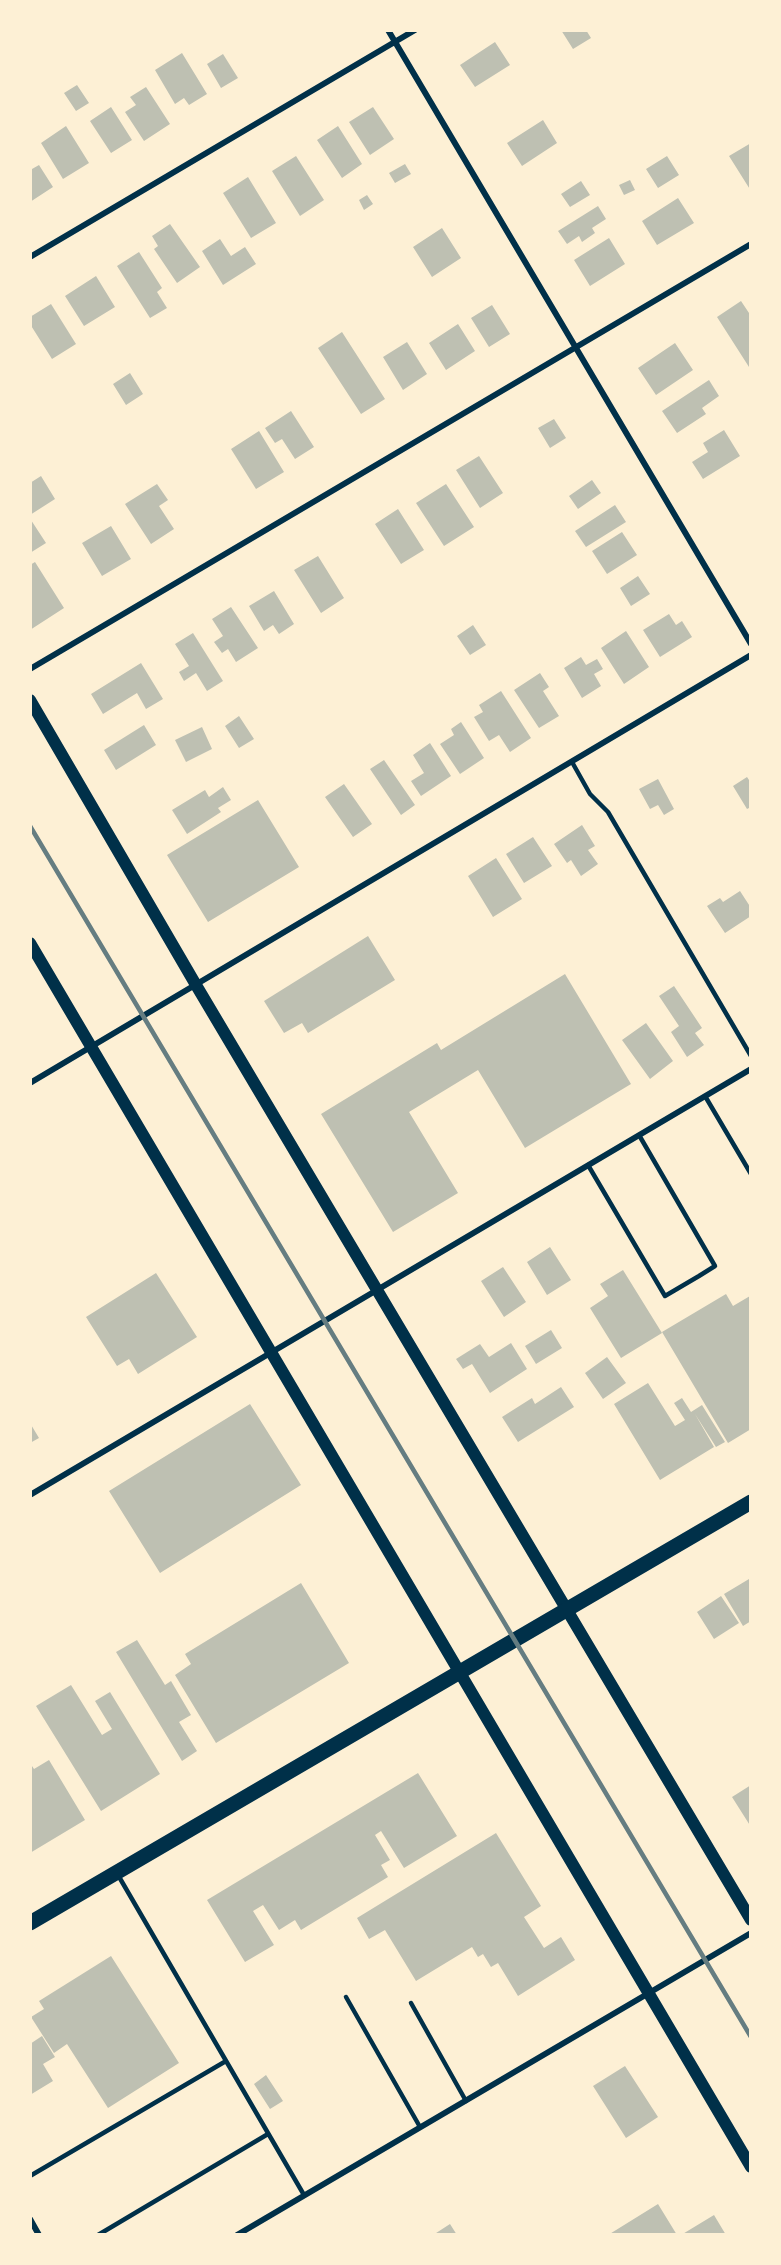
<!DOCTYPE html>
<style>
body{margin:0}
#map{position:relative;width:781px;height:2265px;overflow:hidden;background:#fdf0d5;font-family:Lato,sans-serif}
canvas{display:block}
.frame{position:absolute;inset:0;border:32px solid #fdf0d5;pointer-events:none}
</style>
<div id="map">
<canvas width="781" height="2265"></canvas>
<div class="frame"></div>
</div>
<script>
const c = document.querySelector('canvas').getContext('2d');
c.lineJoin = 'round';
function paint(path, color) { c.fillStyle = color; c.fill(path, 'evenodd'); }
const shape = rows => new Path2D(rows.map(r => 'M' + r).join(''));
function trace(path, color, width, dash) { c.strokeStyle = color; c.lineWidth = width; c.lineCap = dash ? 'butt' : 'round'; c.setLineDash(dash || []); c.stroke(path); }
const building = shape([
 [561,30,586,30,591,38,573,49],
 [495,42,510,65,475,87,460,65],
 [182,53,207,94,189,105,184,98,175,104,155,70],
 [223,54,238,78,221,88,207,64],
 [77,85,89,103,76,111,64,93],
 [146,87,170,124,144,141,125,112,136,105,130,97],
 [111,107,132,140,111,153,90,121],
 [373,107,394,139,370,155,349,122],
 [543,120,557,143,522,166,507,143],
 [66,126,89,163,63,179,41,143],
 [338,126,362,164,342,178,317,140],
 [751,143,751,191,729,156],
 [296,156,324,200,300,216,272,171],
 [667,156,679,175,658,188,646,169],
 [405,164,411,174,395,183,389,173],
 [39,165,53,187,30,202,30,166,32,169],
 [248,177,276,223,251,238,223,193],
 [630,180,635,190,624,195,619,185],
 [581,181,590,195,570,207,561,194],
 [367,195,373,204,364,210,359,200],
 [678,198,694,223,657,245,642,221],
 [598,206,606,219,592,228,595,233,582,242,579,236,567,244,558,231],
 [170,224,200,267,177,283,154,249,158,246,152,236],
 [442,228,461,258,432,277,413,247],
 [609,238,625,264,590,286,574,260],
 [220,239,231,256,245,247,256,264,223,285,202,251],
 [139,252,162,288,157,292,167,308,150,318,117,266],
 [96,276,115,307,84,326,65,296],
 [741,301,751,316,751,366,749,367,717,317],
 [51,304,76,344,52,359,30,324,30,317],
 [492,305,510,334,489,347,471,318],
 [458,324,475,351,446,370,429,343],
 [342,332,385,399,361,414,318,348],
 [407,342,427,374,403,390,383,357],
 [675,343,693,370,656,395,638,368],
 [130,373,143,394,126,405,113,384],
 [709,380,719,396,702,408,706,414,677,433,662,411],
 [291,411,314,447,295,459,282,439,275,443,265,428],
 [554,419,566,438,550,448,538,428],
 [724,430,740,456,703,479,692,462,708,452,703,443],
 [259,431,284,472,256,489,231,449],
 [479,456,503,493,480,508,456,470],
 [41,476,55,499,30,515,30,483],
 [592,480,601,493,578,509,569,496],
 [157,484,168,500,159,506,174,529,151,544,125,504],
 [446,484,474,527,444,546,416,503],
 [615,505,626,522,586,547,575,531],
 [398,509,424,550,401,564,375,524],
 [31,520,46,543,30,553,30,521],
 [111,526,131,559,102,576,82,543],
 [622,532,637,555,607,574,592,551],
 [318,556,344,598,321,613,294,570],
 [35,562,64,608,30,630,30,565],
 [638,576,650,594,631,606,620,588],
 [274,591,294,624,279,634,273,625,264,631,249,606],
 [231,607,258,648,236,662,228,649,222,653,214,642,223,636,212,619],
 [669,614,676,625,682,621,692,637,660,657,643,630],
 [473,625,486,645,470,655,457,636],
 [626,631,649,667,624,684,601,648],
 [193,633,223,681,207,691,196,673,184,681,179,672,189,666,175,644],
 [581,657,586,665,597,659,603,669,594,674,601,686,582,698,564,668],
 [141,663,163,699,146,709,137,693,103,714,91,694],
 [540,673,549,687,543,691,559,716,539,728,514,690],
 [501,691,531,738,510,752,499,735,489,741,474,717,483,712,479,705],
 [239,716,254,739,239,748,225,726],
 [461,722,484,758,460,774,440,744,454,735,451,729],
 [144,725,156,745,116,770,104,750],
 [202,727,212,749,186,762,175,740],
 [430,743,451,776,421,796,411,781,424,773,413,755],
 [384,760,415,805,401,815,370,769],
 [747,777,751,783,751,807,747,809,733,786],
 [658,779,674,809,664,815,658,805,650,809,639,789],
 [344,784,372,824,353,837,325,797],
 [223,787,231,800,218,808,221,812,187,834,172,810,205,790,209,797],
 [258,800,299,867,208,922,167,855],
 [582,825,595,846,588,850,598,864,581,876,571,860,567,863,554,844],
 [533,837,552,866,524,883,506,854],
 [496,858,522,899,493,917,468,876],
 [740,891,751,908,751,916,725,933,707,906,720,898,723,902],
 [368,936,395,980,308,1033,302,1023,284,1033,264,1001],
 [565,974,631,1084,525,1148,478,1070,409,1112,458,1193,393,1232,321,1114,437,1043,441,1050],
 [674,986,702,1028,695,1033,704,1045,687,1057,671,1032,679,1026,659,996],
 [646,1023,673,1061,650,1079,622,1040],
 [550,1247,571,1280,547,1295,527,1262],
 [503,1267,526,1302,504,1317,481,1281],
 [623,1270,662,1333,621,1358,590,1308,608,1296,600,1284],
 [156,1273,197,1337,138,1374,129,1359,117,1366,86,1317],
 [726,1294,733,1306,750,1296,751,1298,751,1429,728,1443,662,1332],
 [551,1330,562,1348,536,1364,525,1346],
 [511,1343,527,1369,490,1393,472,1364,463,1369,456,1359,480,1344,489,1357],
 [607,1357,626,1383,603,1399,585,1373],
 [648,1383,675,1426,685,1420,674,1403,682,1398,691,1412,702,1405,725,1442,716,1447,695,1414,714,1447,660,1480,614,1404],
 [561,1387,574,1407,518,1442,502,1417,532,1398,535,1404],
 [250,1404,301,1485,160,1573,109,1491],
 [30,1423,39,1438,30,1443],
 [749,1579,751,1583,751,1621,743,1626,724,1594],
 [301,1583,349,1663,216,1743,175,1675,191,1664,185,1654],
 [721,1596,739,1623,714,1639,697,1612],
 [137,1640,165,1685,171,1681,191,1715,179,1722,197,1751,182,1761,116,1652],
 [71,1685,102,1735,112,1729,95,1701,110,1692,160,1774,101,1811,36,1706],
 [49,1760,85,1820,30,1853,30,1763,34,1769],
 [418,1773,457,1836,404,1868,381,1831,375,1835,390,1860,381,1865,388,1877,301,1930,295,1920,279,1930,263,1905,253,1911,274,1945,245,1962,207,1900],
 [751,1785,751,1827,732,1797],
 [496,1833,541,1906,524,1917,544,1948,561,1937,575,1960,518,1996,498,1963,491,1967,483,1954,478,1957,472,1947,416,1981,385,1930,369,1939,357,1918],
 [111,1956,179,2063,108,2108,67,2044,54,2053,31,2017,44,2009,39,2001],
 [42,2036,55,2057,43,2064,53,2081,30,2095,30,2044],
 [625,2066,658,2117,626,2138,593,2086],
 [266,2075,283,2101,270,2109,254,2084],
 [658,2204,677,2235,608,2235],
 [714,2215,726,2235,681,2235],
 [450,2224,457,2235,433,2235]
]);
const service = shape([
 [572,762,590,794,608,812,751,1056],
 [705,1096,751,1174],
 [588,1165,665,1296,699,1276,715,1266,639,1135],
 [118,1875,304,2195],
 [346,1997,420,2127],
 [411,2003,466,2101],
 [30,2176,226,2061],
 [98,2235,268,2134]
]);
const minor = shape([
 [388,30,751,644],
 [30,257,415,30],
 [30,669,751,244],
 [30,1083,751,655],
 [30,1495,751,1069],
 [30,2219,39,2235],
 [237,2235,751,1933]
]);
const secondary = shape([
 [30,700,196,985,751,1920],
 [30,943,751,2167]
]);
const primary = shape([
 [30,1923,751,1502]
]);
const rail = shape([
 [30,826,751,2037]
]);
paint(building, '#bec0b2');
trace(service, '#003049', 4.5);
trace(minor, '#003049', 6);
trace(secondary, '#003049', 12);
trace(primary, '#003049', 15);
trace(rail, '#657d81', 4.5);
</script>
